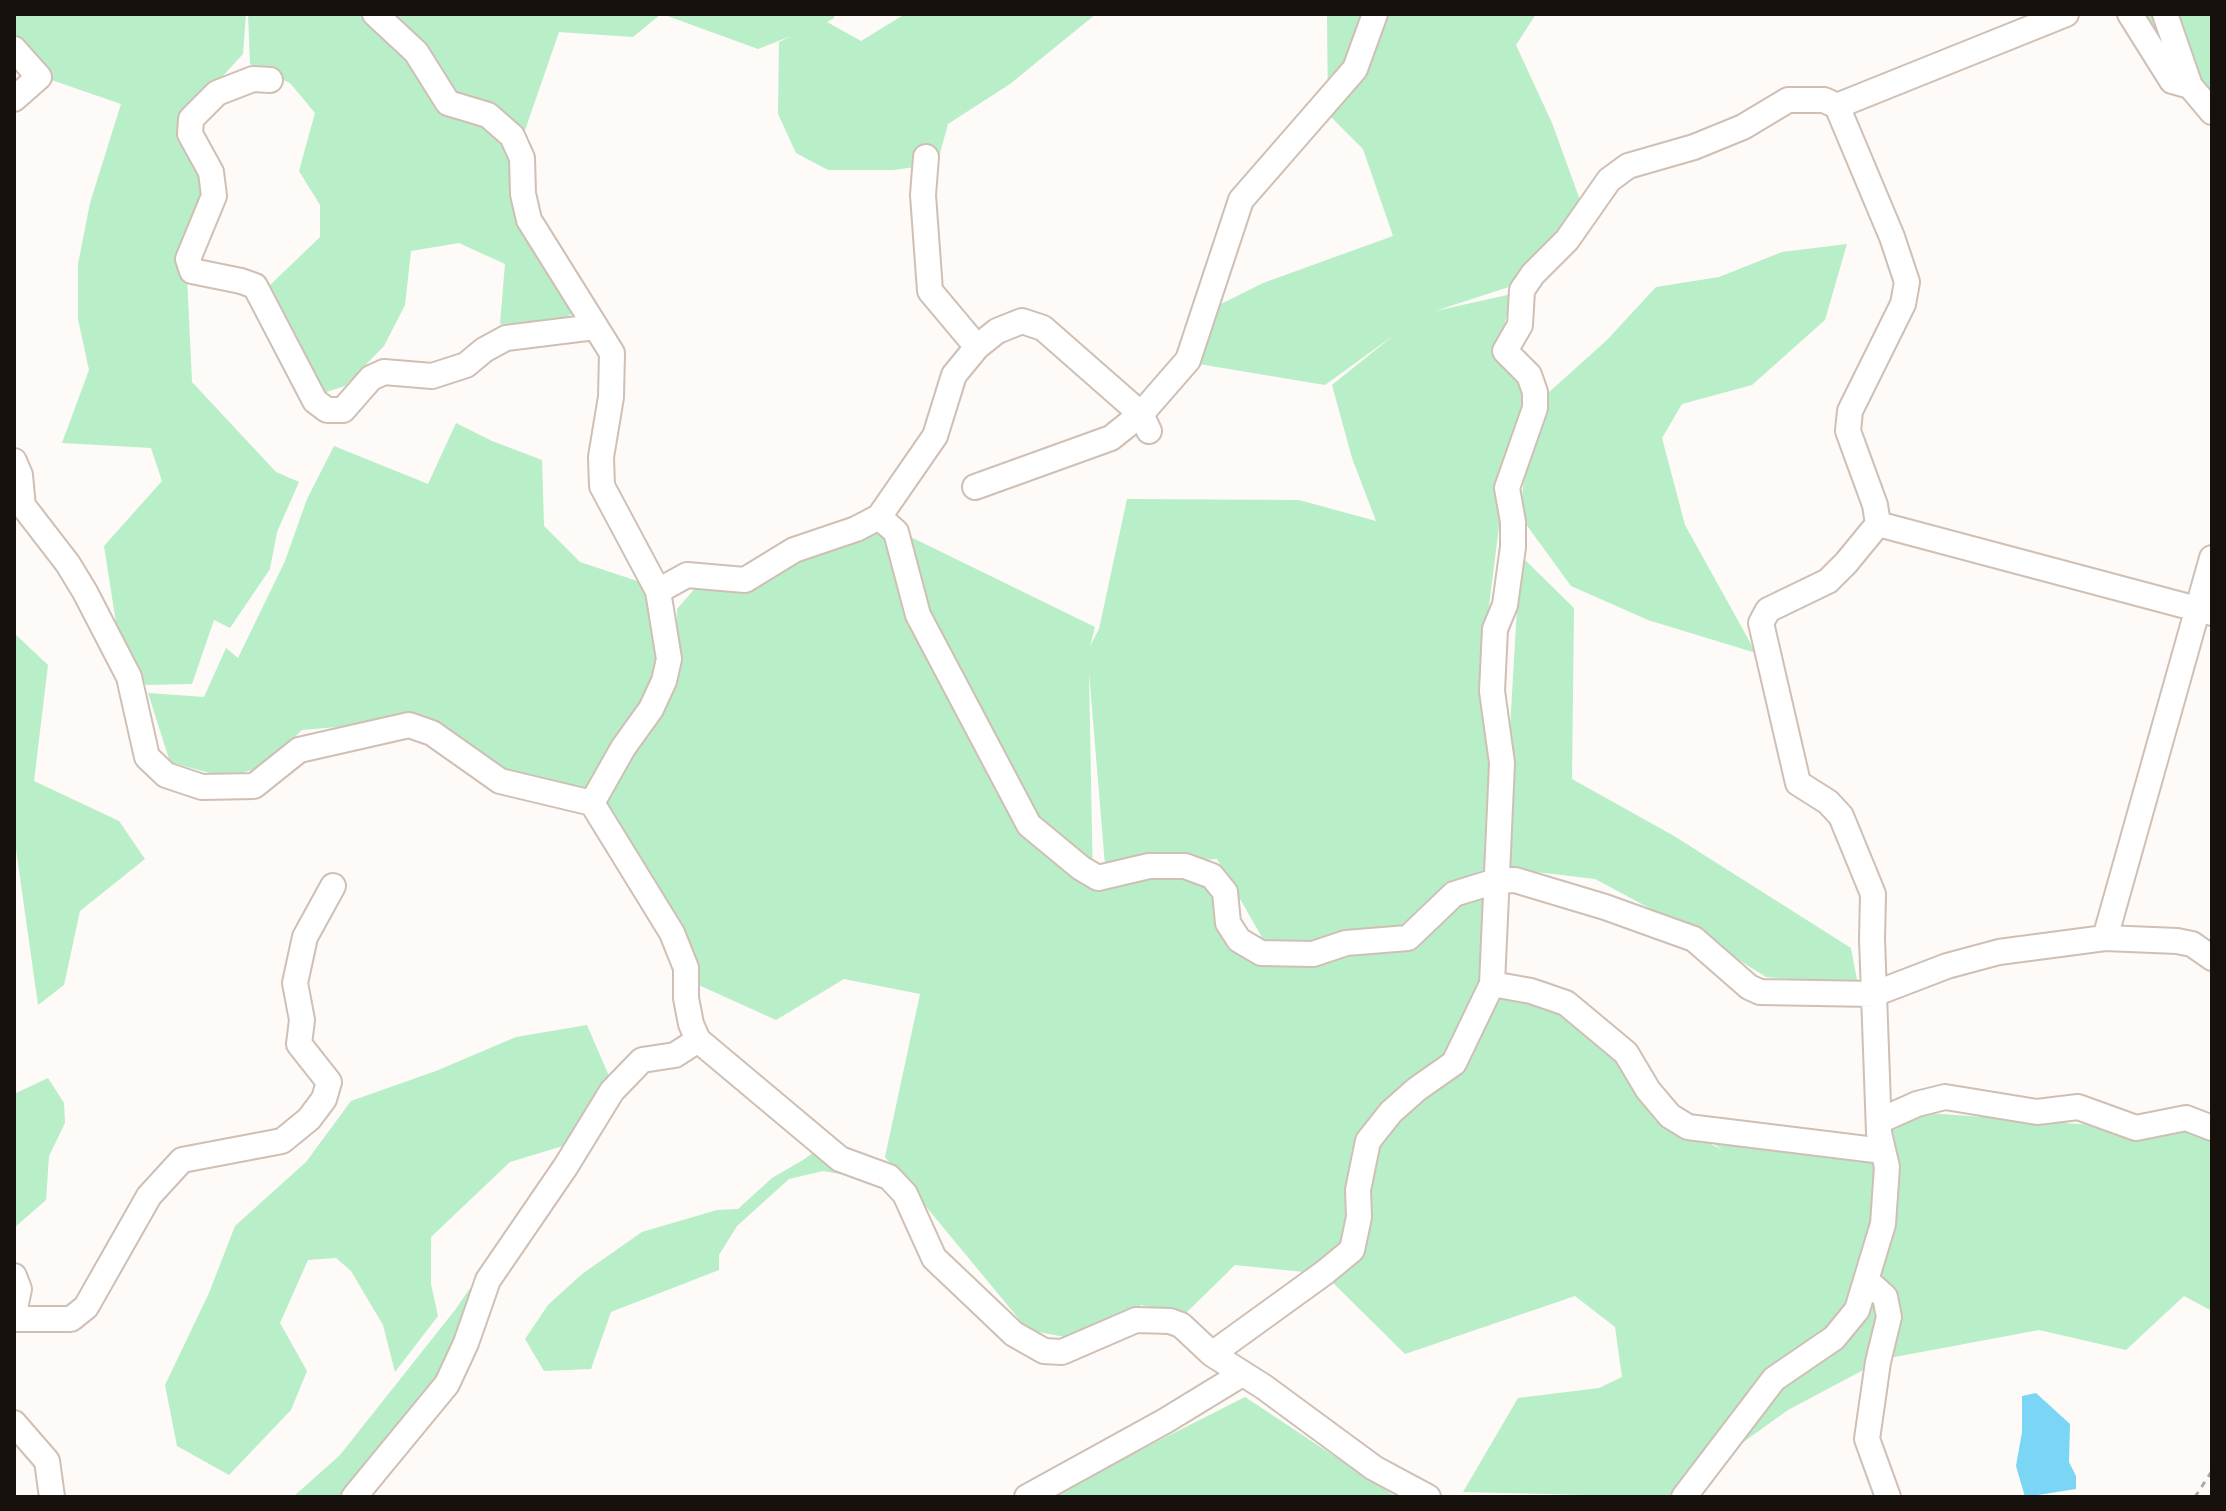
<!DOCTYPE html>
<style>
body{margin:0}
#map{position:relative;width:2226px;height:1511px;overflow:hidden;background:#fdfaf7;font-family:"PT Sans",sans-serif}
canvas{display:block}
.frame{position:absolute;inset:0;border:16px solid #17110e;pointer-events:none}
</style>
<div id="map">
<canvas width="2226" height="1511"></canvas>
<div class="frame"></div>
</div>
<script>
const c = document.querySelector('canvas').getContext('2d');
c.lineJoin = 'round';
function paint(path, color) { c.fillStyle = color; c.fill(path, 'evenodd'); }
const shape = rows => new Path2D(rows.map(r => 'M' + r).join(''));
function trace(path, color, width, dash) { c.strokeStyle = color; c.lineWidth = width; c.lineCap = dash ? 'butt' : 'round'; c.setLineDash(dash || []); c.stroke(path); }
const green = shape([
 [14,14,246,14,243,54,187,115,181,130,207,199,187,277,192,382,276,472,299,482,277,532,270,569,230,628,214,620,192,684,146,685,117,629,104,546,162,481,151,448,62,443,89,370,78,319,78,264,90,203,121,104,37,75,14,49],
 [248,14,661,14,633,37,559,32,515,159,515,217,575,312,556,323,500,324,505,264,459,243,411,251,405,305,384,346,345,386,317,395,268,287,320,237,320,205,299,171,315,113,290,83,250,64],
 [662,14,834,14,834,18,827,22,861,41,905,14,1096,14,1010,84,948,124,937,164,893,170,828,170,796,153,778,114,779,42,791,36,758,49],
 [1327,14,1536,14,1516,45,1552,123,1580,200,1515,285,1435,311,1512,294,1497,355,1523,380,1525,403,1506,471,1486,630,1493,768,1487,875,1446,883,1407,930,1267,946,1217,859,1105,865,1089,672,1093,887,1168,875,1199,874,1213,897,1233,951,1313,964,1410,944,1456,898,1486,893,1492,984,1587,1020,1686,1131,1724,1151,1688,1127,1880,1150,1900,1111,2135,1128,2212,1129,2212,1311,2184,1296,2126,1350,2039,1330,1884,1359,1788,1410,1667,1497,1463,1492,1518,1398,1599,1388,1622,1377,1615,1327,1575,1296,1405,1354,1324,1274,1235,1265,1184,1315,1141,1305,1075,1339,1028,1330,885,1157,920,994,844,979,776,1020,692,982,687,935,598,801,675,686,677,609,698,585,878,521,1095,627,1090,646,1099,629,1127,499,1299,500,1376,521,1352,458,1332,385,1394,335,1325,385,1199,364,1219,305,1263,283,1393,236,1363,149,1328,114],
 [2145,14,2212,14,2212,115,2208,110],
 [1847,244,1825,320,1752,385,1682,404,1662,438,1685,525,1756,653,1648,620,1571,586,1520,516,1526,458,1548,393,1606,341,1656,287,1719,277,1782,252],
 [456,423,492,441,542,460,544,526,580,562,646,584,662,653,650,696,586,791,498,771,435,719,302,730,264,767,224,777,170,762,148,693,204,697,226,648,238,658,285,561,307,499,334,446,428,484],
 [1520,555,1574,608,1572,779,1674,836,1851,948,1858,985,1766,977,1696,933,1595,879,1502,868],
 [14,633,48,665,34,781,119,821,145,859,80,911,64,985,38,1005,14,835],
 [587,1025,609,1076,576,1142,510,1162,431,1237,431,1284,438,1316,395,1372,383,1325,351,1271,336,1258,308,1260,280,1323,307,1371,291,1410,229,1475,177,1446,165,1385,209,1293,235,1226,306,1162,351,1101,436,1071,516,1037],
 [48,1078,64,1103,65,1123,49,1156,46,1200,14,1228,14,1094],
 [818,1149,857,1177,823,1171,789,1179,737,1226,719,1255,719,1270,611,1312,591,1369,544,1371,525,1339,548,1305,582,1274,642,1232,717,1210,738,1209,772,1178,803,1160],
 [489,1261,434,1385,342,1497,293,1497,340,1455,455,1310],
 [1245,1397,1396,1497,1057,1497,1087,1477]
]);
const water = shape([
 [2036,1393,2070,1424,2069,1462,2076,1476,2076,1489,2025,1497,2016,1466,2022,1432,2022,1396]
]);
const path = shape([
 [2195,1497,2212,1471]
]);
const minor = shape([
 [375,14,416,52,448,103,488,115,512,136,522,158,523,194,529,220,612,353,611,397,601,457,602,486,658,591,669,659,664,681,651,709,623,748,592,803,672,933,686,968,686,998,691,1024,698,1040,840,1159,889,1177,905,1194,934,1258,1014,1334,1044,1351,1062,1352,1136,1320,1170,1321,1181,1325,1212,1354,1264,1387,1374,1468,1428,1497],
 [2130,14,2172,81,2190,86],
 [2165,14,2190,86,2212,112],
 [14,49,39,77,14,99],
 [270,80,253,79,217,93,191,119,190,134,211,172,214,196,188,259,192,271,241,281,255,286,315,401,327,410,343,410,371,378,384,372,432,376,466,365,484,350,506,338,595,327],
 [926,157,923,195,930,291,977,347],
 [14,461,20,475,23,507],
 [975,487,1111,438,1141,414,1188,360,1241,200,1355,69,1375,14],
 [14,494,68,564,85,592,129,677,147,757,166,775,202,787,254,786,299,750,409,725,432,733,500,781,592,803],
 [879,517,896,532,918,615,1029,825,1081,868,1098,878,1149,866,1185,866,1212,876,1225,892,1228,923,1239,940,1261,953,1313,954,1346,943,1408,938,1454,894,1496,881,1515,880,1605,907,1694,939,1749,987,1760,992,1874,994,1947,966,1999,952,2105,938,2177,941,2192,944,2212,958],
 [1878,524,2212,613],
 [658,591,687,575,745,580,794,550,856,529,879,517,935,436,954,375,977,347,997,331,1022,321,1043,328,1141,414,1149,431],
 [2105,938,2212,558],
 [1492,984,1531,991,1566,1003,1626,1053,1648,1090,1670,1116,1688,1127,1883,1151],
 [1879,1121,1917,1104,1945,1097,2037,1112,2078,1107,2136,1128,2186,1118,2212,1128],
 [14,1276,19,1289,14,1313],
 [1866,1280,1885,1297,1889,1317,1878,1362,1867,1439,1888,1497],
 [14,1319,71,1319,86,1307,149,1196,182,1160,282,1141,309,1119,324,1099,329,1082,299,1044,302,1020,295,983,305,937,333,886],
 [1212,1354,1324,1273,1352,1250,1359,1217,1358,1190,1368,1141,1391,1112,1417,1089,1454,1063,1492,984,1502,763,1492,691,1495,629,1505,605,1513,547,1513,522,1507,488,1535,408,1535,392,1529,375,1505,351,1520,325,1522,290,1533,274,1567,240,1609,180,1628,166,1694,147,1743,127,1788,100,1824,100,1837,106,2066,14],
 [14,1423,47,1461,52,1497],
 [354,1497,447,1384,466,1343,488,1280,566,1166,612,1091,642,1060,675,1055,698,1040],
 [1027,1497,1165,1421,1242,1374],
 [1684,1497,1774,1379,1834,1338,1857,1310,1883,1224,1887,1167,1879,1133,1872,939,1873,894,1841,816,1828,802,1798,783,1761,623,1768,610,1828,581,1846,563,1878,524,1875,505,1848,431,1850,411,1903,304,1907,282,1892,237,1837,106]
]);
paint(green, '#b8eec8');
paint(water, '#7ad6f4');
trace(minor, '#cfbfb4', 28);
trace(path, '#aca8a5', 3, [6, 6]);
trace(minor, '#fff', 24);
</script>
